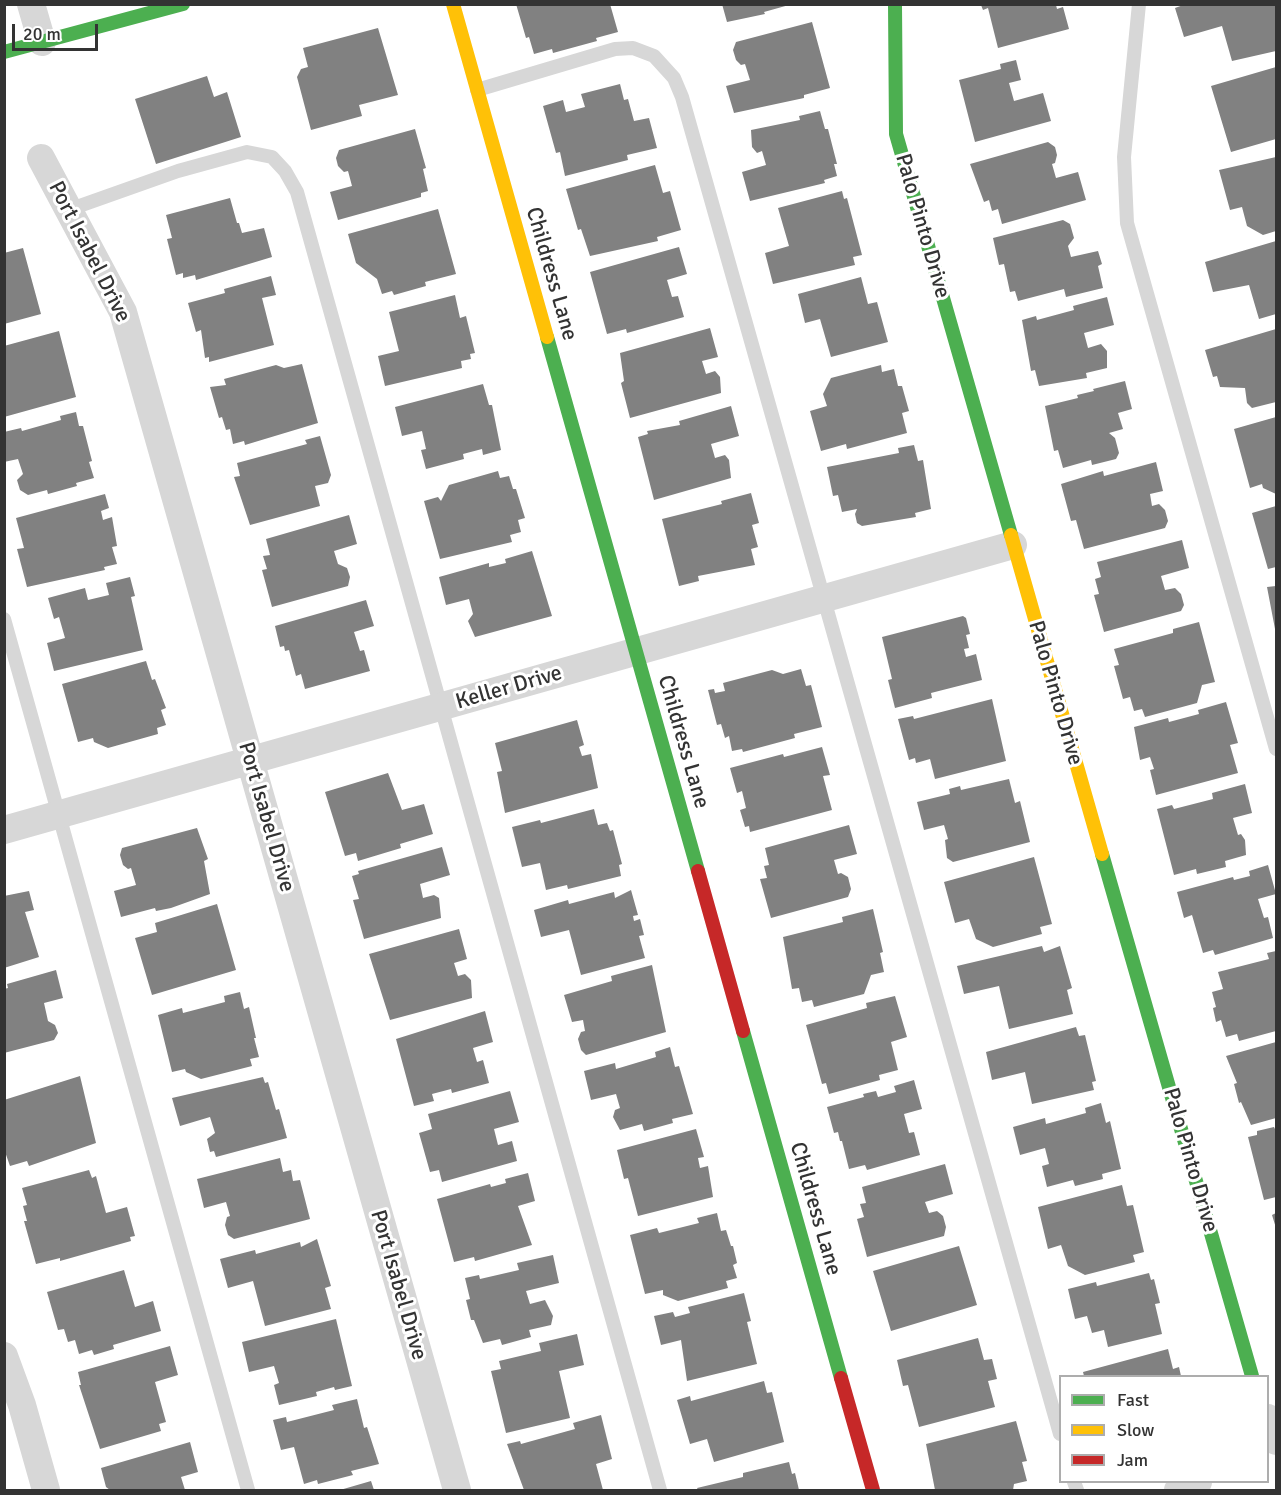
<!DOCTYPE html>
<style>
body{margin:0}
#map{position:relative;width:1281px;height:1495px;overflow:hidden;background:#fff;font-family:Signika,sans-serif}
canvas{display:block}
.frame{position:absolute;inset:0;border:6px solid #333;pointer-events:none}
.legend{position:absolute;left:1059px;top:1375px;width:210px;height:108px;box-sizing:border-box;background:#fff;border:2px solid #adadad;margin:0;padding:8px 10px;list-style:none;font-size:18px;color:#333}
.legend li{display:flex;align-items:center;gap:12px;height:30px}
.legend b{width:30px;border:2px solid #adadad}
.scale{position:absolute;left:12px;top:24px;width:86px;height:27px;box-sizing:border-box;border:3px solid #333;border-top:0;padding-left:8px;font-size:18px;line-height:21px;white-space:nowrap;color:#333;-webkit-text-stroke:4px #fff;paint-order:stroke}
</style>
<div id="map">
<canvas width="1281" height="1495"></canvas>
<div class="frame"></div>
<ul class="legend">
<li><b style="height:8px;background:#4caf50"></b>Fast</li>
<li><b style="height:8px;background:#ffc107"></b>Slow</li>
<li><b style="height:8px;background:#c62828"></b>Jam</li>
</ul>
<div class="scale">20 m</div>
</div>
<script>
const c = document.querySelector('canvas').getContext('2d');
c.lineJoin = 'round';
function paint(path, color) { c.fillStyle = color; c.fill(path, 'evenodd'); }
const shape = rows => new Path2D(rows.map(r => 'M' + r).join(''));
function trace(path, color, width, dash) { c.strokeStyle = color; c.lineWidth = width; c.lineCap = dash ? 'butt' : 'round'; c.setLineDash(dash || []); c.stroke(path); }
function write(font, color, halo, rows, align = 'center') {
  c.font = font + ' Signika,sans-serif'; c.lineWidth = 6; c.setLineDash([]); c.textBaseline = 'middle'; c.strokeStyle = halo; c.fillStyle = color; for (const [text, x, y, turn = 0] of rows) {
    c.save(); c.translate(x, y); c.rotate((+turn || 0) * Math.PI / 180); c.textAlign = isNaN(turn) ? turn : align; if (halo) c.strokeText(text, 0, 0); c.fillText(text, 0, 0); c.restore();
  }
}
const building = shape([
 [516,4,610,4,618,32,596,38,597,41,553,53,552,49,534,54,529,37,526,38],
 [722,4,789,4,789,5,764,12,765,14,727,22],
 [1186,4,1276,4,1276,51,1232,61,1222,26,1184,37,1175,8],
 [981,5,1056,5,1057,9,1063,7,1069,29,998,48,988,8,983,10],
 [812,22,830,88,804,95,804,98,734,113,726,86,750,80,745,64,741,65,736,60,733,50,736,42],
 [378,28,398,95,359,105,362,116,311,130,297,77,301,69,308,67,303,48],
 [1016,60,1021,80,1009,83,1014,101,1043,93,1051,121,975,142,959,80,1001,69,1000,64],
 [1276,67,1276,139,1231,152,1211,86],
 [207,76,214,97,227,92,241,137,156,164,135,99],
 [620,84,624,100,628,99,634,121,649,118,657,148,627,155,628,160,565,176,560,152,556,153,543,106,563,100,566,112,585,107,581,94],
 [820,111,825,129,828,129,837,164,834,164,837,176,824,180,825,183,750,201,742,172,766,165,762,151,757,153,752,147,751,130,800,120,799,116],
 [415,129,426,168,423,169,428,191,421,193,421,197,338,220,330,192,352,186,348,171,344,172,338,166,336,158,339,150],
 [1048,142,1055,147,1057,155,1055,163,1052,164,1056,178,1078,172,1086,200,1002,224,998,209,992,211,989,200,984,202,970,164],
 [1276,157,1276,231,1263,235,1247,226,1242,207,1230,210,1219,170],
 [655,165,663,193,670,191,681,230,657,237,658,241,590,256,581,229,578,230,566,189],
 [842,191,844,199,847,198,862,255,853,257,855,265,773,284,765,253,789,246,778,208],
 [230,198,237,223,239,223,242,233,264,228,272,257,196,280,195,275,183,278,183,273,176,275,167,239,172,238,166,215],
 [438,209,456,274,425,282,426,286,394,295,392,291,382,294,377,279,356,263,348,234],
 [1063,220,1070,224,1074,238,1068,246,1071,257,1098,251,1102,264,1098,266,1103,288,1066,297,1064,289,1018,301,1015,291,1010,292,1004,264,999,265,993,238],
 [1276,241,1276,314,1259,319,1249,285,1213,292,1205,262],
 [679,247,687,274,667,280,672,297,678,296,684,317,627,333,626,329,607,334,590,272],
 [23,248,41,314,4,324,4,253],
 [271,276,276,295,262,298,274,345,209,362,209,357,205,358,201,330,196,332,188,303,225,293,224,289],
 [861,277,868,304,877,302,888,342,831,357,820,319,805,323,798,294],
 [455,295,460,318,466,316,475,353,470,354,471,359,461,361,462,368,385,386,378,356,399,351,389,312],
 [1107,297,1114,325,1084,333,1088,348,1101,344,1107,351,1107,368,1086,373,1087,378,1039,386,1035,370,1031,371,1022,320,1036,316,1037,320,1074,310,1073,306],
 [710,328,718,357,702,361,706,374,715,371,720,377,721,393,630,418,621,383,624,381,620,353],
 [1276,329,1276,402,1252,408,1247,403,1245,388,1220,387,1217,376,1213,377,1205,350],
 [59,331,76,397,4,417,4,346],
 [302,364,318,423,245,445,244,441,233,444,230,429,226,430,222,417,219,418,210,387,226,385,224,379,276,365,284,368],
 [881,365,882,372,894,369,898,386,902,386,909,411,902,413,907,433,847,449,846,444,821,451,810,411,827,406,823,394,831,378],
 [1125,381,1132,409,1118,413,1123,429,1109,433,1115,438,1119,453,1116,459,1092,465,1091,460,1063,468,1058,450,1054,451,1045,406,1078,398,1077,395,1094,391,1093,389],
 [483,384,489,405,492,405,501,450,483,455,482,449,463,454,464,459,426,469,421,450,426,449,422,431,402,436,395,407],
 [731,406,739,436,711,444,715,458,725,455,729,460,731,478,654,500,638,437,648,434,647,431,680,425,679,421],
 [76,412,79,426,83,426,92,461,89,462,94,478,76,483,77,486,48,494,47,490,28,495,20,490,17,480,23,474,18,459,4,462,4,432,21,428,22,431,61,420,60,416],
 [1276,417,1276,494,1263,488,1262,484,1250,488,1234,429],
 [320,436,331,475,328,483,315,486,320,506,250,525,234,477,240,476,237,463,307,444,305,440],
 [914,445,918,461,923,460,931,509,915,513,916,517,862,526,857,523,855,514,857,509,842,512,838,495,833,496,827,467,899,453,898,448],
 [1156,462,1163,491,1150,494,1152,506,1159,504,1165,510,1168,521,1165,528,1084,549,1076,520,1071,521,1061,484,1103,471,1104,476],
 [498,471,500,478,509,476,513,489,516,489,525,518,518,520,521,532,510,535,512,542,440,559,424,501,438,497,441,501,449,485],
 [751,493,759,523,752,525,758,547,751,549,755,565,698,576,699,581,679,586,662,519,722,504,721,501],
 [105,494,109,508,101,511,103,520,112,517,117,546,112,547,117,564,104,567,105,570,27,587,17,549,24,548,16,518],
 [1276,506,1276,567,1268,569,1252,513],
 [349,515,357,544,334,551,338,564,347,568,350,577,348,586,272,607,262,570,267,569,263,556,270,555,266,539],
 [1182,540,1189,568,1161,576,1165,590,1175,588,1181,594,1184,605,1181,611,1104,632,1094,595,1099,594,1095,579,1101,577,1097,562],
 [532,551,552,616,475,637,468,621,473,614,469,599,446,605,439,577,489,563,489,567,506,563,505,559],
 [130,577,135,596,131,597,143,650,54,671,47,643,65,638,59,617,54,619,48,598,85,588,88,600,109,595,106,583],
 [1276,586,1276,629,1275,629,1267,587],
 [366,600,374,626,354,632,360,651,364,650,370,671,305,689,301,674,296,676,289,650,285,651,284,646,280,647,275,626],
 [963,616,966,618,970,634,966,635,969,648,964,649,966,657,976,654,982,680,931,693,932,698,895,708,888,680,892,679,882,637],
 [1199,622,1215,682,1202,685,1197,703,1145,717,1142,709,1134,711,1130,697,1123,699,1114,666,1119,665,1114,649,1173,633,1173,629],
 [146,661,152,680,155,679,166,708,161,710,166,725,157,728,158,734,108,748,94,742,93,738,78,742,62,684],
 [801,669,806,686,811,685,822,727,794,734,795,738,743,752,742,749,732,751,729,736,725,738,721,724,717,725,708,690,714,689,715,693,725,691,723,683,772,670,783,674],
 [992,699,1006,761,935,779,930,759,916,763,915,758,909,760,898,719,913,716,914,719],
 [1226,702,1238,743,1230,745,1238,773,1156,795,1150,770,1154,769,1150,757,1140,760,1134,727,1168,718,1169,722,1199,714,1198,710],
 [577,720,584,745,579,747,582,756,591,754,598,788,505,813,497,772,502,771,495,743],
 [822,747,830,775,823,776,832,810,750,832,749,826,745,827,740,810,746,808,742,791,737,793,730,768,783,754,784,757],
 [388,773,402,810,424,804,433,834,400,844,401,848,358,861,356,853,345,856,325,792],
 [1009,779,1015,803,1020,801,1030,842,953,862,947,858,945,840,948,839,944,825,924,830,917,802,950,794,949,789,960,786,961,790],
 [1245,784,1252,813,1233,818,1238,835,1241,834,1245,840,1246,855,1225,861,1226,867,1197,874,1196,869,1174,875,1157,809,1172,805,1174,809,1213,799,1212,793],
 [594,809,598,825,607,823,610,831,613,830,622,864,619,865,621,876,568,889,567,885,546,890,540,863,522,867,512,827,540,820,541,823],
 [849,825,857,854,834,860,838,874,841,873,848,877,851,889,848,897,771,918,760,879,767,878,764,866,769,865,765,848],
 [197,828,208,859,204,861,210,894,171,908,156,911,155,908,121,917,114,891,136,885,131,868,128,869,123,865,120,855,122,848],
 [442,847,450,875,420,884,423,898,434,895,439,898,441,918,364,939,353,900,359,899,352,876,359,874,358,871],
 [1034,857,1052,924,1040,927,1042,934,993,947,976,939,969,919,955,923,944,882],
 [1268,865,1276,894,1258,899,1264,918,1268,917,1273,938,1215,955,1213,950,1203,953,1192,915,1184,918,1177,892,1233,877,1234,880,1250,876,1249,871],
 [631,890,638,915,633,916,634,921,640,919,644,935,639,936,645,958,581,975,569,930,541,937,534,910,568,900,569,904,614,892,615,898],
 [29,891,34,910,25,912,39,957,4,968,4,896],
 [217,904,236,970,152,995,135,938,157,932,155,923],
 [873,909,883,952,880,953,884,972,871,975,864,994,814,1007,812,1000,802,1002,799,988,792,989,783,937,843,922,842,917],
 [459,929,467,959,454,963,458,976,465,974,471,980,472,998,390,1020,369,954],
 [1042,946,1044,952,1060,946,1072,988,1067,990,1073,1014,1009,1029,999,986,964,994,957,966],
 [1276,951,1276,1031,1239,1041,1237,1034,1226,1037,1221,1020,1216,1022,1213,1008,1216,1007,1212,992,1223,989,1218,972,1269,959,1267,953],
 [652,965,666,1032,586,1055,581,1050,578,1039,581,1032,585,1031,583,1020,572,1022,564,995,612,981,611,976],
 [56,970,63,998,44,1003,48,1021,55,1025,58,1033,54,1040,4,1053,4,989,8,988,7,984],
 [240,992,244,1009,249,1007,256,1038,254,1038,259,1057,250,1059,252,1066,201,1079,186,1072,185,1069,172,1072,158,1015,182,1008,183,1013,225,1002,224,996],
 [895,996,907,1037,891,1042,898,1070,879,1075,880,1080,829,1094,826,1083,822,1084,806,1025,867,1008,866,1003],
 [485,1011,493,1042,473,1048,477,1062,483,1060,489,1083,452,1093,451,1089,432,1094,434,1101,414,1106,396,1039],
 [1076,1027,1079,1036,1085,1035,1096,1081,1092,1082,1094,1090,1032,1104,1025,1072,992,1080,986,1052],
 [1276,1042,1276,1118,1251,1125,1241,1102,1239,1103,1234,1084,1237,1083,1226,1056],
 [670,1047,675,1067,679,1066,693,1114,672,1119,673,1123,644,1131,642,1124,620,1130,613,1117,615,1110,620,1108,616,1094,591,1100,584,1071,615,1063,616,1069,656,1057,655,1052],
 [80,1076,96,1143,29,1166,27,1161,10,1166,4,1149,4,1100],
 [263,1077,265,1083,268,1082,276,1110,279,1109,287,1138,216,1157,214,1151,210,1152,207,1139,215,1133,210,1117,180,1126,172,1098],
 [914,1080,922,1109,904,1114,909,1133,914,1132,920,1155,867,1170,865,1165,849,1169,842,1141,840,1141,838,1132,834,1133,827,1107,864,1097,863,1094,876,1091,878,1097,896,1092,894,1086],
 [510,1091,519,1122,494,1129,498,1145,512,1141,517,1161,442,1182,439,1170,430,1172,419,1133,432,1129,428,1114],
 [1101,1103,1106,1123,1110,1121,1121,1169,1102,1174,1103,1179,1075,1186,1073,1180,1047,1187,1042,1166,1049,1164,1045,1148,1020,1155,1013,1127,1045,1118,1046,1124,1086,1113,1085,1108],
 [1274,1127,1276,1131,1276,1197,1264,1200,1248,1137,1257,1135,1257,1131],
 [696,1129,704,1157,698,1158,700,1168,708,1166,713,1197,638,1216,628,1178,624,1179,617,1150],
 [280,1158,283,1172,291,1170,293,1181,300,1180,310,1219,234,1239,228,1235,225,1225,227,1217,230,1216,226,1202,204,1208,197,1179],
 [945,1164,953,1194,925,1202,929,1213,937,1211,943,1216,946,1227,944,1236,867,1257,857,1219,864,1217,860,1204,866,1203,862,1187],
 [89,1170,92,1178,96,1176,106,1213,127,1207,135,1236,130,1237,131,1241,60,1261,60,1258,36,1264,24,1221,27,1221,23,1206,27,1205,22,1188],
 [528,1173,535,1201,518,1206,532,1245,475,1261,474,1257,454,1262,437,1199,490,1184,491,1187,506,1183,505,1179],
 [1122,1185,1127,1206,1133,1205,1144,1252,1133,1255,1135,1262,1085,1275,1068,1266,1061,1245,1048,1249,1038,1207],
 [717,1213,721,1231,726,1230,731,1246,733,1246,737,1263,733,1265,737,1278,726,1281,728,1288,678,1301,663,1295,663,1290,645,1294,630,1235,657,1228,659,1233,699,1223,697,1218],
 [1276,1213,1276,1228,1272,1215],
 [317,1239,331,1286,325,1288,331,1309,265,1326,253,1281,228,1288,220,1259,255,1250,256,1254,300,1242,301,1247],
 [959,1246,977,1305,891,1331,873,1271],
 [553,1255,559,1283,526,1291,530,1304,545,1300,553,1316,551,1325,529,1330,531,1337,502,1345,500,1339,483,1343,474,1320,471,1320,466,1300,470,1299,465,1278,479,1275,480,1279,519,1270,517,1263],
 [124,1270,135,1307,153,1301,161,1331,113,1345,114,1349,94,1355,92,1350,79,1354,75,1340,68,1342,64,1329,58,1330,47,1292],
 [1149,1273,1151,1280,1154,1279,1160,1303,1155,1304,1162,1334,1108,1347,1104,1330,1092,1333,1087,1316,1075,1319,1068,1289,1096,1282,1097,1286],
 [744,1293,751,1321,747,1322,757,1364,687,1381,681,1340,661,1345,654,1316,673,1312,675,1317,690,1313,688,1307],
 [336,1319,352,1386,335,1390,334,1387,316,1392,317,1396,279,1405,274,1385,279,1383,274,1366,249,1372,242,1342],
 [577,1334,584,1365,559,1371,570,1418,506,1433,491,1371,501,1369,499,1361,541,1351,539,1343],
 [978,1338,984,1360,992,1359,997,1379,988,1381,995,1407,919,1427,908,1385,903,1386,897,1360],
 [170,1346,178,1375,155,1382,166,1422,159,1424,161,1431,100,1449,79,1385,81,1385,78,1372],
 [1168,1349,1173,1369,1179,1367,1181,1376,1084,1376,1083,1372],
 [764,1381,767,1393,772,1392,784,1442,714,1462,707,1439,690,1444,677,1400,690,1396,691,1401],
 [357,1399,364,1428,367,1427,379,1464,351,1471,353,1475,318,1484,317,1480,304,1484,294,1447,281,1450,273,1420,286,1417,287,1422,334,1410,332,1405],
 [601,1415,612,1459,596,1464,603,1490,524,1490,507,1444,520,1441,521,1444,575,1429,573,1423],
 [1016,1421,1027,1461,1022,1462,1027,1481,1014,1484,1013,1490,935,1490,926,1444],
 [190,1442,198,1472,181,1477,185,1490,110,1490,106,1487,101,1468],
 [789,1462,792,1474,795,1473,799,1490,698,1490,697,1488,743,1477,743,1473],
 [371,1481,374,1490,340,1490]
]);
const lane = shape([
 [1139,4,1124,157,1127,223,1276,749],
 [477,90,615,49,633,48,654,56,674,78,682,97,1060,1434],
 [68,210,178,171,247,152,272,157,285,171,297,192,660,1490],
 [4,619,248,1490],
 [1074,1482,1077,1490]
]);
const street = shape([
 [31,4,42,42],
 [41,158,123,312,457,1490],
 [4,830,1013,545],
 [4,1356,22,1405,46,1490],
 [1268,1418,1276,1441],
 [1178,1490,1198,1482]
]);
const fast = shape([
 [895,4,896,134,1011,535],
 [4,52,183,4],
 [547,337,698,871],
 [1102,854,1252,1376],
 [743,1031,841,1378]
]);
const slow = shape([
 [453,4,547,337],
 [1011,535,1102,854]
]);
const jam = shape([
 [698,871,743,1031],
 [841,1378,873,1490]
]);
const streetNames = [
 ["Palo Pinto Drive",922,226,74],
 ["Port Isabel Drive",89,252,63],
 ["Childress Lane",551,274,74],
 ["Keller Drive",509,688,-16],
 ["Palo Pinto Drive",1055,693,74],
 ["Childress Lane",683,742,74],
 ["Port Isabel Drive",266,817,74],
 ["Palo Pinto Drive",1190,1160,74],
 ["Childress Lane",815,1209,74],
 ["Port Isabel Drive",398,1285,74]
];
paint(building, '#818181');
trace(lane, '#d7d7d7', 14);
trace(street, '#d7d7d7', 28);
trace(fast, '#4caf50', 14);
trace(slow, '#ffc107', 14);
trace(jam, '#c62828', 14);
write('22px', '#333', '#fff', streetNames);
</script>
